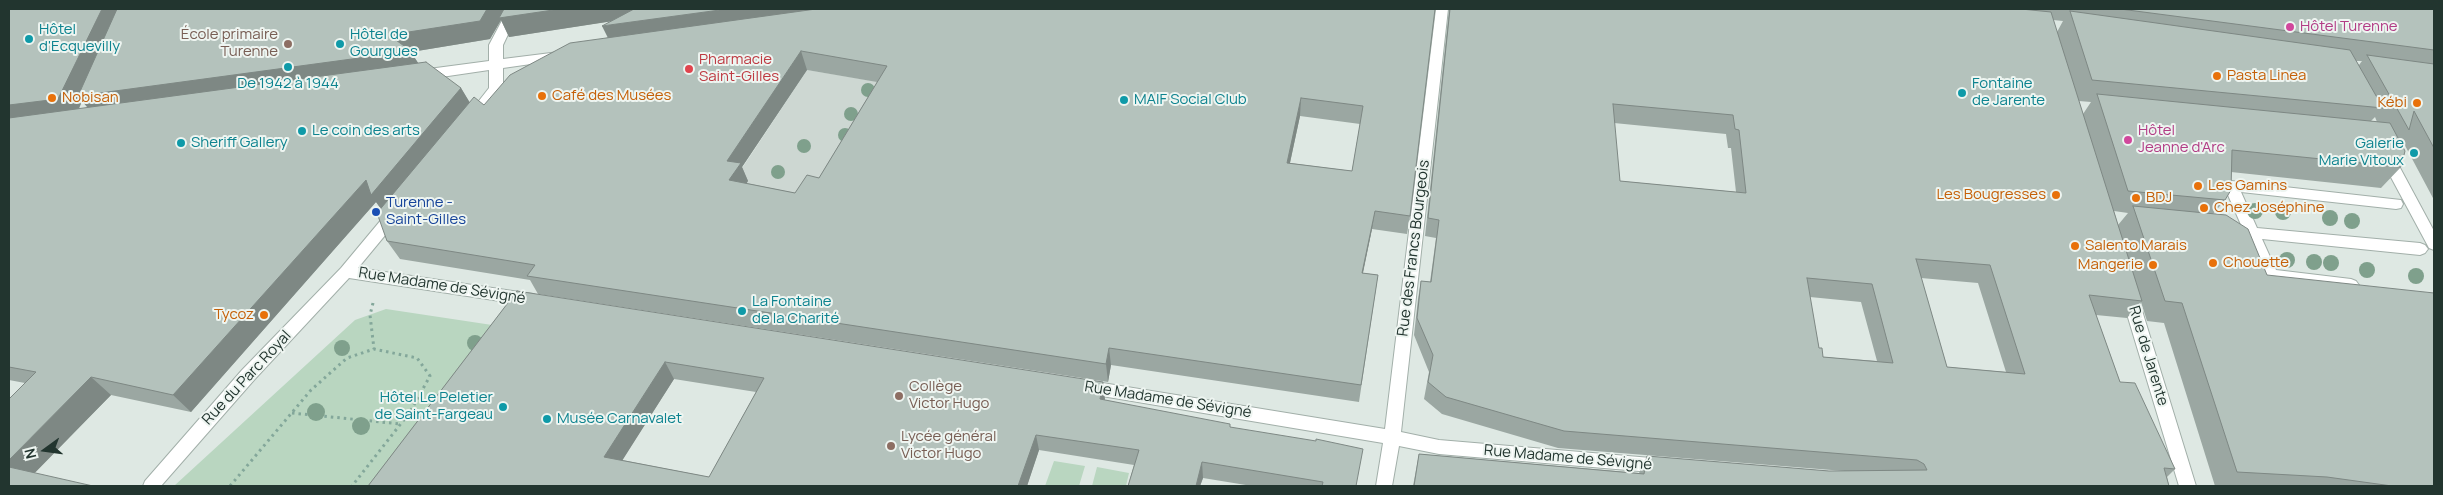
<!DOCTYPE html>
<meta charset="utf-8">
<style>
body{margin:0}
#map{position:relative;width:2443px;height:495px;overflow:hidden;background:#dee8e3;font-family:Manrope,sans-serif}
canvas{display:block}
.frame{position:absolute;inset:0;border:10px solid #22352f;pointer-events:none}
.north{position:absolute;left:20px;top:425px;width:50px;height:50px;-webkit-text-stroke:4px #eef5f1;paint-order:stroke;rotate:256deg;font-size:14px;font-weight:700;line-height:20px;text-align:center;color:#22352f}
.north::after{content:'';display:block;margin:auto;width:18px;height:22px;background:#22352f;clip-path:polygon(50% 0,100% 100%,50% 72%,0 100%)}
</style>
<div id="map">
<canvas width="2443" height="495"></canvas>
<div class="frame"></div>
<div class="north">N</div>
</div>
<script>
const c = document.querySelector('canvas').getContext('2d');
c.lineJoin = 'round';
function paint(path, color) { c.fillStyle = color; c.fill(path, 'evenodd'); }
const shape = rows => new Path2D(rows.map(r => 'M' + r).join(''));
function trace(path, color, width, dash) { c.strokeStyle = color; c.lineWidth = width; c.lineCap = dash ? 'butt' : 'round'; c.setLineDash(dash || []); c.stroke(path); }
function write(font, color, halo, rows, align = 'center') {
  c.font = font + ' Manrope,sans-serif'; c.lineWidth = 4; c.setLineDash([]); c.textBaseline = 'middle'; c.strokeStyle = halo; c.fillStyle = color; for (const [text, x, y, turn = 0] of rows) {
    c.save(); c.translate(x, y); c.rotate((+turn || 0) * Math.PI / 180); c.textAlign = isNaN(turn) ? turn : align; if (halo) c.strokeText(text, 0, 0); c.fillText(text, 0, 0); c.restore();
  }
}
const built = shape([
 [807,70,892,84,757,313,735,179]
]);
const green = shape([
 [386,309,512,328,394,486,174,486,355,320],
 [1054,461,1085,466,1079,486,1045,486],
 [1097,467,1129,473,1126,486,1092,486]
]);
const path = shape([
 [373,303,370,315,374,349],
 [292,413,401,424],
 [230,486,311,390,347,358,374,349,417,358,430,376,410,412,352,486]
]);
const minor = shape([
 [508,9,520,9,503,45,503,59,559,52,566,56,559,60,503,68,503,89,501,92,477,122,467,122,465,119,467,116,489,88,489,70,421,80,414,75,421,70,489,61,489,45,508,9],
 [1436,9,1448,9,1401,432,1439,440,1663,459,1669,461,1672,466,1669,471,1663,473,1439,454,1399,446,1392,486,1376,486,1383,443,1078,392,1076,387,1078,382,1084,380,1385,429,1436,9],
 [2386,150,2391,151,2434,231,2434,250,2429,248,2379,155,2381,151,2386,150],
 [2231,181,2401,200,2403,204,2401,208,2396,209,2241,192,2257,228,2420,243,2425,245,2428,249,2425,253,2420,255,2262,239,2276,270,2351,279,2356,281,2359,285,2356,289,2351,291,2266,279,2247,238,2239,236,2237,232,2242,227,2224,186,2226,182,2231,181],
 [396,207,401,208,403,212,401,216,358,268,533,294,538,296,541,300,538,304,533,306,349,278,254,380,161,486,143,486,145,481,242,370,341,268,391,208,396,207],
 [2128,285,2133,287,2136,291,2196,486,2179,486,2120,291,2123,287,2128,285]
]);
const trees = [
 [868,90,7],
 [851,114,7],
 [845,135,7],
 [804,146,7],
 [778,172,7],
 [2255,211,8],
 [2283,212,8],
 [2330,218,8],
 [2352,221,8],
 [2287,260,8],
 [2314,262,8],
 [2331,263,8],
 [2367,270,8],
 [2416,276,8],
 [475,343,8],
 [342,348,8],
 [316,412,9],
 [361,426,9]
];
const wall = shape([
 [9,9,1435,9,1410,216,1407,234,1372,229,1363,273,1378,275,1359,402,1111,365,1108,382,538,294,530,280,400,259,387,241,381,209,376,202,191,412,111,395,34,473,25,383,9,380],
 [501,20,509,37,612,21,608,37,484,105,469,102,461,88,418,63,411,52,490,39],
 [807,70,877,82,819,178,795,193,746,183,748,181,742,167],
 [82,101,88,108,79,109],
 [1300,116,1360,124,1352,171,1290,163],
 [1449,9,2434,9,2434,200,2401,138,2399,140,2401,167,2381,188,2231,172,2225,200,2213,214,2267,275,2434,486,2215,486,2164,323,2147,321,2141,302,2127,318,2096,315,2120,382,2175,469,2167,477,2169,486,1413,486,1419,454,1639,473,1647,456,1829,471,1844,471,1558,448,1442,414,1424,399,1429,372,1414,335,1418,299,1421,281,1430,282,1436,238,1425,236],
 [2053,20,2063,21,2057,32],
 [2356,61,2362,61,2359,65],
 [2079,101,2091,102,2083,114],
 [2375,117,2377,122,2371,121],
 [1614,123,1726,134,1728,148,1731,148,1736,192,1620,181],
 [2114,211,2128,213,2118,225],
 [1921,278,1978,283,2006,372,1947,367],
 [1810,297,1861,302,1877,361,1823,357,1819,348],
 [517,291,1105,399,1105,400,1230,427,1357,486,1252,486,1203,478,1200,486,1128,486,1134,465,1039,450,1027,486,368,486],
 [674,379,756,392,709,477,622,460]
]);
const shadedWall = shape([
 [102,9,125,9,389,35,487,9,671,9,672,12,509,37,501,20,490,39,411,52,422,69,94,115,82,101,75,117,9,126,9,105],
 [727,9,869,9,611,44,602,26],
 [801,51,807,70,742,167,748,181,737,198,729,180,727,161],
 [461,88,472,106,384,213,376,202,191,412,173,395,366,180],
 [1301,98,1300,116,1286,181,1287,163],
 [1375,211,1372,229,1359,291,1362,273],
 [1109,348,1111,365,1108,382,1106,364],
 [665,362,674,379,615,472,604,457],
 [91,377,111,395,25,483,9,471,9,460],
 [1103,382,1105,399,1102,416,1100,399],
 [1036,435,1039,450,1027,486,1018,486],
 [1202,462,1203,478,1200,486,1196,486]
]);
const building = shape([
 [9,9,102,9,58,99,9,105,9,9],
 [117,9,487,9,480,21,389,35,411,51,78,96,117,9],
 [504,9,560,9,499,18,504,9],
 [634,9,727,9,602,26,634,9],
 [816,9,1435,9,1410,216,1375,211,1362,273,1378,275,1361,385,1109,348,1106,364,527,276,535,265,387,241,377,213,474,97,484,105,510,75,570,43,816,9],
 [801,51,887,66,819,178,807,175,795,193,729,180,741,163,727,161,801,51],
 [1301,98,1363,106,1352,171,1287,163,1301,98],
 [1450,9,2021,9,2051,12,2142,301,2089,295,2120,382,2135,383,2175,469,2164,468,2169,486,1414,486,1419,454,1644,474,1647,456,1829,471,1927,470,1924,464,1917,460,1564,431,1446,397,1428,382,1433,355,1417,318,1421,281,1431,282,1439,220,1428,218,1450,9],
 [1613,104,1733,115,1735,129,1739,130,1746,193,1620,181,1613,104],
 [1916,259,1990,265,2025,374,1947,367,1916,259],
 [1807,278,1872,284,1893,363,1823,357,1822,348,1819,348,1807,278],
 [2120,9,2434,9,2434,50,2120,9],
 [2070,11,2350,50,2383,108,2092,80,2070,11],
 [2367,55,2434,64,2434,148,2414,111,2409,130,2367,55],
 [426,62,461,88,371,195,366,180,173,395,91,377,9,460,9,399,36,372,9,367,9,118,426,62],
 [2097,94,2390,123,2405,151,2401,167,2232,150,2231,190,2225,200,2128,191,2097,94],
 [2133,206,2226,215,2248,229,2267,275,2434,293,2434,486,2392,486,2327,477,2237,472,2182,303,2165,301,2133,206],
 [517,291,1103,382,1100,399,1230,424,1230,427,1316,441,1316,439,1363,449,1356,486,1322,486,1323,482,1202,462,1196,486,1128,486,1139,450,1036,435,1018,486,368,486,517,291],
 [665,362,764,378,709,477,604,457,665,362],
 [9,467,93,486,9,486,9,467]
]);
const markers = [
 [2290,27,5,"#d1479c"],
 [29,39,5,"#0f9aa8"],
 [288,44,5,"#8d6e63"],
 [340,44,5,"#0f9aa8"],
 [288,67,5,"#0f9aa8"],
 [689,69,5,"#e0444e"],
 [2217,76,5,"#e8710a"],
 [1962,93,5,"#0f9aa8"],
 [542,96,5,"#e8710a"],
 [52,98,5,"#e8710a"],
 [1124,100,5,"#0f9aa8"],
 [2417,103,5,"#e8710a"],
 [302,131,5,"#0f9aa8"],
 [2128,140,5,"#d1479c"],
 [181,143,5,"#0f9aa8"],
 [2414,153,5,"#0f9aa8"],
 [2198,186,5,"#e8710a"],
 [2056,195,5,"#e8710a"],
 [2136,198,5,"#e8710a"],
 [2204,208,5,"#e8710a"],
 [376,212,5,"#1a4fb4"],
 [2075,246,5,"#e8710a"],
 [2213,263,5,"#e8710a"],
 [2153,265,5,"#e8710a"],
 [742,311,5,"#0f9aa8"],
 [264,315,5,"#e8710a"],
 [899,396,5,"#8d6e63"],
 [503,407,5,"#0f9aa8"],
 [547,419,5,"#0f9aa8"],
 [891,446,5,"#8d6e63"]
];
const hotelNames = [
 ["Hôtel Turenne",2300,27],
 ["Hôtel",2138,131],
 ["Jeanne d'Arc",2138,148]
];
const cultureNames = [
 ["Hôtel",39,30],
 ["d'Ecquevilly",39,47],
 ["Hôtel de",350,35],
 ["Gourgues",350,52],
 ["De 1942 à 1944",288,84,"center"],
 ["Fontaine",1972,84],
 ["de Jarente",1972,101],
 ["MAIF Social Club",1134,100],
 ["Le coin des arts",312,131],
 ["Sheriff Gallery",191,143],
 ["Galerie",2404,144,"right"],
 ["Marie Vitoux",2404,161,"right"],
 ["La Fontaine",752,302],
 ["de la Charité",752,319],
 ["Hôtel Le Peletier",493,398,"right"],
 ["de Saint-Fargeau",493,415,"right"],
 ["Musée Carnavalet",557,419]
];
const educationNames = [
 ["École primaire",278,35,"right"],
 ["Turenne",278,52,"right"],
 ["Collège",909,387],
 ["Victor Hugo",909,404],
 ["Lycée général",901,437],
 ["Victor Hugo",901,454]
];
const healthNames = [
 ["Pharmacie",699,60],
 ["Saint-Gilles",699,77]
];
const foodNames = [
 ["Pasta Linea",2227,76],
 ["Café des Musées",552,96],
 ["Nobisan",62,98],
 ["Kébi",2407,103,"right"],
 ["Les Gamins",2208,186],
 ["Les Bougresses",2046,195,"right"],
 ["BDJ",2146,198],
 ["Chez Joséphine",2214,208],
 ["Salento Marais",2085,246],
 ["Chouette",2223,263],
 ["Mangerie",2143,265,"right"],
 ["Tycoz",254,315,"right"]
];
const transitNames = [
 ["Turenne -",386,203],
 ["Saint-Gilles",386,220]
];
const streetNames = [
 ["Rue des Francs Bourgeois",1414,248,-83],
 ["Rue Madame de Sévigné",442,286,9],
 ["Rue de Jarente",2148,356,73],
 ["Rue du Parc Royal",247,378,-47],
 ["Rue Madame de Sévigné",1168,400,9],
 ["Rue Madame de Sévigné",1568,458,5]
];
paint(built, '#cdd7d2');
paint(green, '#b9d6c0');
trace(minor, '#a2afa9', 2);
trace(path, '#83a79a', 3, [2.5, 4]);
paint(minor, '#fff');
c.fillStyle = '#7fa08c';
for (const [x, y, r] of trees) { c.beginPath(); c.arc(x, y, r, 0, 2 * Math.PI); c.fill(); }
paint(wall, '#9ba7a2');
paint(shadedWall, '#7e8884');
paint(building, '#b4c2bc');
trace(building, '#7e8884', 1);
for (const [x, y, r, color] of markers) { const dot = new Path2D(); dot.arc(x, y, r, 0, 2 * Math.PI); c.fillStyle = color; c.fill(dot); trace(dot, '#eef5f1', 2); }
write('15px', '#b23c85', '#eef5f1', hotelNames, 'left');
write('15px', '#0d838f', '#eef5f1', cultureNames, 'left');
write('15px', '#785e54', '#eef5f1', educationNames, 'left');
write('15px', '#be3a42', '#eef5f1', healthNames, 'left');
write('15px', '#c56008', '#eef5f1', foodNames, 'left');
write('15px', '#164399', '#eef5f1', transitNames, 'left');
write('15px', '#22352f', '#eef5f1', streetNames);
</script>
